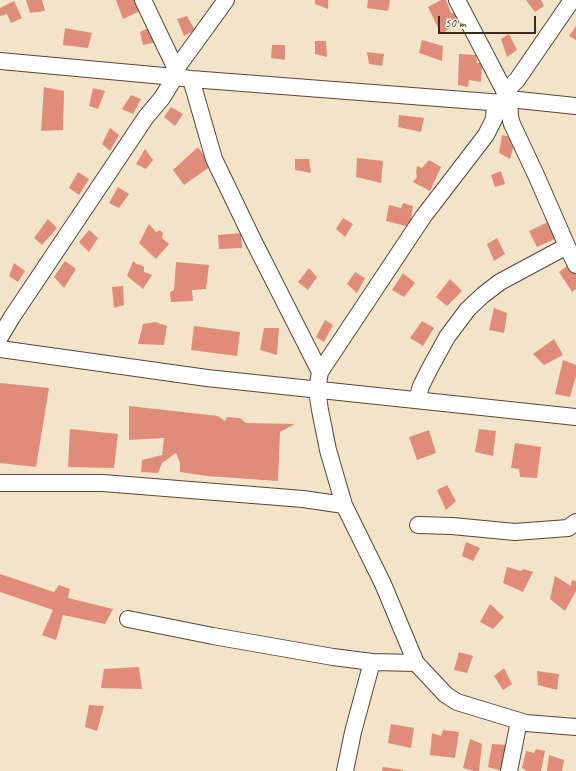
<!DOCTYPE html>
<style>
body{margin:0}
#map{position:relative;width:576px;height:771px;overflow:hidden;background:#f3e4c9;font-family:Caveat,sans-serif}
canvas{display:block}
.scale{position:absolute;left:438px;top:16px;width:98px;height:18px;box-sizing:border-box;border:2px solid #3b2a1e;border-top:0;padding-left:5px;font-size:12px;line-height:14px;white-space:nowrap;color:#3b2a1e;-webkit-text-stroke:3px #fbf7ec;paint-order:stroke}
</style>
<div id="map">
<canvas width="576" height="771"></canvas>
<div class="scale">50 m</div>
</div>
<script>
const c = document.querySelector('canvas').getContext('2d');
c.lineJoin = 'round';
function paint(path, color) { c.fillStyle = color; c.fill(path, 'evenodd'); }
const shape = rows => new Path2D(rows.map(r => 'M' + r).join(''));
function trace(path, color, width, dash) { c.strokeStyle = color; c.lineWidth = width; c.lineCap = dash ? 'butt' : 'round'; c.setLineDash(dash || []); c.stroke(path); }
const building = shape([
 [26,0,42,0,45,11,30,13],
 [116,0,137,0,142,10,123,19],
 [315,0,328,0,328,9,315,4],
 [368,0,390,0,388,11,367,8],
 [441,0,446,0,451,13,458,12,461,21,441,34,428,7],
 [526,0,541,0,544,6,535,12],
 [14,1,22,18,11,23,7,14,0,16,0,8],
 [187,16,195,30,184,36,177,19],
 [576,26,576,40,569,36],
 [151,27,157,42,143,45,140,32],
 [65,28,92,33,88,48,63,45],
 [509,34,517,50,507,57,501,39],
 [422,40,443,46,442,61,419,53],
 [315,41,326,41,327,57,315,54],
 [272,45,285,45,285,60,271,58],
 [367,52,384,54,382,66,369,64],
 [459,54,476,55,477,63,482,63,481,82,469,80,468,87,458,85],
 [44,87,64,91,63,130,41,131],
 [93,88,105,91,98,109,89,106],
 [131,95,141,99,133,114,122,109],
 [171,107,183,114,175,126,164,117],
 [399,115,424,118,421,132,398,127],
 [110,128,119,135,110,151,102,144],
 [502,135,516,138,510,159,499,153],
 [198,147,211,166,184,185,173,170],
 [145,149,153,160,146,169,136,164],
 [357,158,383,161,381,183,356,177],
 [295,159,309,159,311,173,295,170],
 [429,160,441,167,430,191,413,182,417,177,416,173,417,166,422,168],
 [501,171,505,184,495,187,491,175],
 [78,172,89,179,79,195,69,188],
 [118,187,129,194,119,208,109,203],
 [403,203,413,206,410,227,386,221,389,205,401,208],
 [343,218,353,224,345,237,336,229],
 [48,219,57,228,42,245,34,238],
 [550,221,557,238,537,247,529,231],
 [149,224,156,232,160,230,163,233,162,238,169,244,156,259,139,243],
 [89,230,98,238,89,252,79,242],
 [241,233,242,248,219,249,218,235],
 [497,238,505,254,494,261,487,244],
 [65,261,76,269,64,288,54,277],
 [133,261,138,265,139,264,144,267,144,272,152,275,143,289,127,276],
 [176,262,209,265,206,289,192,290,193,301,171,302,170,292,174,290],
 [14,263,25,271,18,282,9,276],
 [571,263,576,272,576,289,572,292,559,272],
 [309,268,317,277,308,290,298,282],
 [355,272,365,278,357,293,347,284],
 [403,273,415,283,404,297,392,290],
 [450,279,462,291,447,306,436,297],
 [123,286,124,305,114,308,112,287],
 [494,308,507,313,504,333,489,330],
 [325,320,333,325,324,342,316,337],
 [422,321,434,328,423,346,410,338],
 [155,322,167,326,164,345,138,344,143,324],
 [194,326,240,332,237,356,191,350],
 [264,328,279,328,277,355,260,350],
 [554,339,563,355,544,365,533,354],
 [563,360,576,365,576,376,570,397,555,394],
 [0,383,49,388,36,467,0,463],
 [129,406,218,416,225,421,227,417,240,418,246,423,295,424,280,432,278,481,207,476,180,472,180,463,176,453,162,463,158,473,141,472,142,460,162,455,164,438,129,440],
 [70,429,118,434,114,468,68,467],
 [479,429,496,431,493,456,475,452],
 [429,430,436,453,417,460,409,437],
 [515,443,541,447,537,478,520,477,519,469,511,468],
 [447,485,456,501,446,510,437,490],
 [466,542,480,548,473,561,462,556],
 [507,567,521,571,524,569,533,572,523,592,503,583],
 [0,574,54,592,59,585,70,589,68,598,113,609,105,624,63,615,56,640,42,635,53,610,0,592],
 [555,576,571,586,572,580,576,581,576,591,565,611,550,599],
 [490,604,504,617,493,629,480,622],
 [459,652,473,656,467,673,454,670],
 [139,667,142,689,101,688,104,669],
 [504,668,512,684,503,690,494,676],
 [537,671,559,674,557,690,538,685],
 [89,705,104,706,97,731,85,727],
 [391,724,414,728,411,748,388,743],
 [443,730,459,732,455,758,430,755,432,733,441,736],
 [470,739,482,744,479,771,474,771,463,768],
 [492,744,510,745,502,771,488,767],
 [536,749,545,751,541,771,525,771,526,770,522,768,526,751,534,753],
 [549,755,564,760,562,771,547,771],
 [383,767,403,770,403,771,382,771]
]);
const minor = shape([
 [457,0,505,92],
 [0,61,175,77,191,79,503,103,509,99,576,106],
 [176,69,226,0],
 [191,79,214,159,253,240,320,372,317,390,320,410,328,450,344,505,383,584,416,663,446,695,457,702,526,723,576,727],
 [509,99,510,117,512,124,536,175,567,246,576,265],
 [503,103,505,92,517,80,572,0],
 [0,337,12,317,146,117,162,98,175,77,176,69,143,0],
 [0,349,207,378,576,417],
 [320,372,423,217,486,135,494,119,495,103],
 [417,400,421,386,430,368,447,337,468,309,483,295,500,282,567,246],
 [0,483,103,483,303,499,344,505],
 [418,525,452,526,515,532,568,528,576,522],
 [128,619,213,636,333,657,372,662,416,663],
 [345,771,353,732,372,662],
 [509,771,519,721]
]);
paint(building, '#e08c7b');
trace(minor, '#574638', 18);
trace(minor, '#fff', 16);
</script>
